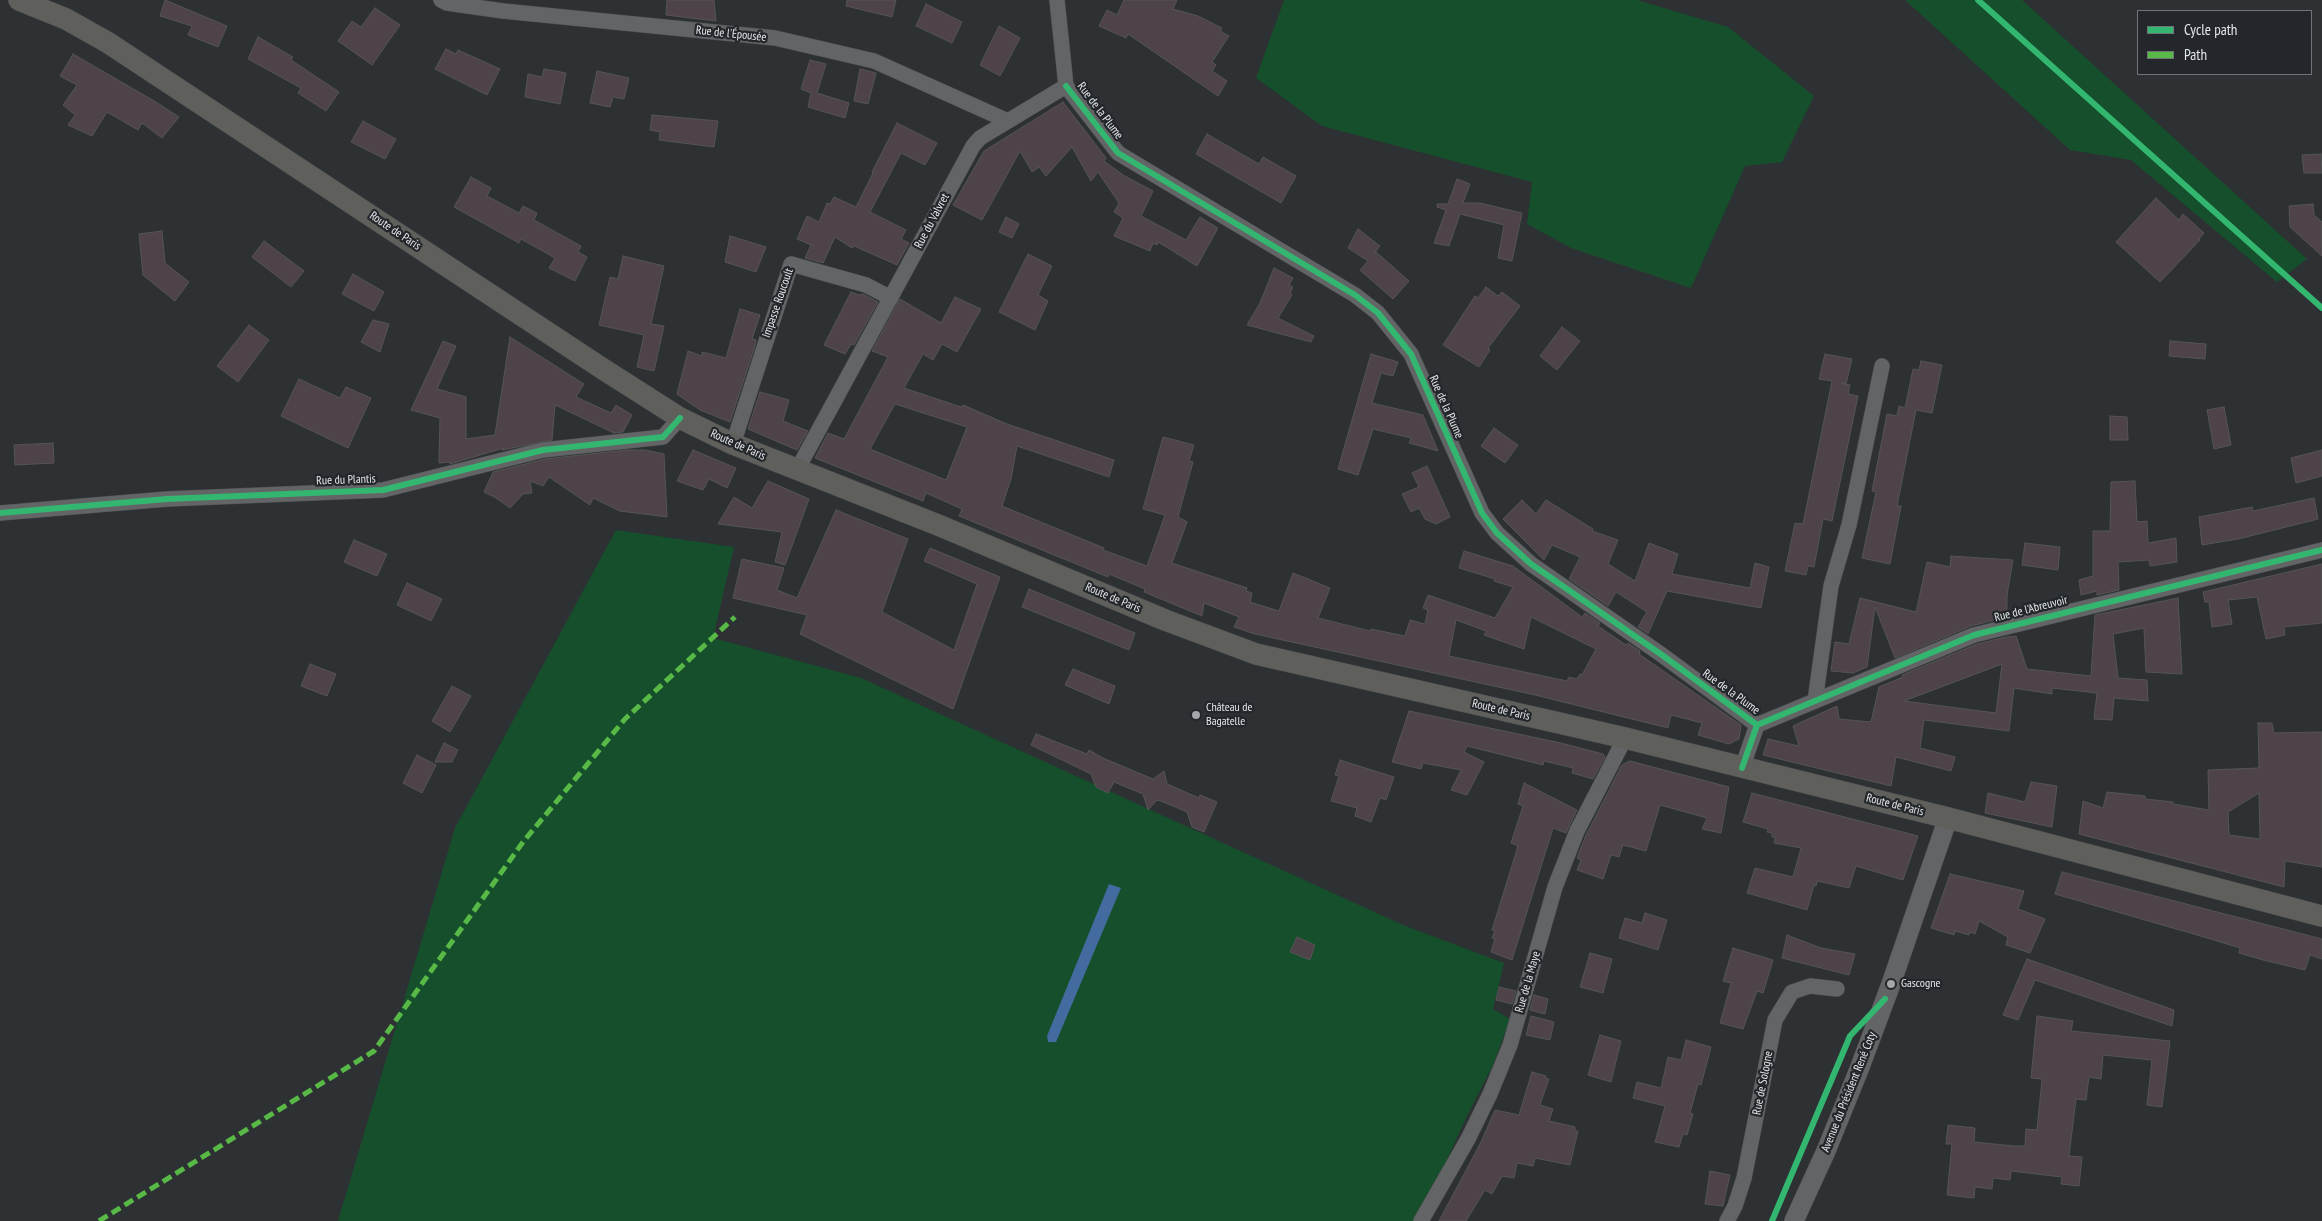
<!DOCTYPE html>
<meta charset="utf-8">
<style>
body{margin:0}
#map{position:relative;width:2322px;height:1221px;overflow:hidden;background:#2e3133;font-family:"PT Sans Narrow",sans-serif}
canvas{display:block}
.legend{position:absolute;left:2137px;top:10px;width:175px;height:65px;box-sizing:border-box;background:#23272b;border:1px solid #707477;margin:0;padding:6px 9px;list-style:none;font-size:15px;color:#e4e7e9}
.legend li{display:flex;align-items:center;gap:10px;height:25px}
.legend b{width:25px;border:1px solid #707477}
</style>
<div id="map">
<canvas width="2322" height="1221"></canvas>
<ul class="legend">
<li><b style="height:6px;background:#33b770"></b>Cycle path</li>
<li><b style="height:6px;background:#58b947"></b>Path</li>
</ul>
</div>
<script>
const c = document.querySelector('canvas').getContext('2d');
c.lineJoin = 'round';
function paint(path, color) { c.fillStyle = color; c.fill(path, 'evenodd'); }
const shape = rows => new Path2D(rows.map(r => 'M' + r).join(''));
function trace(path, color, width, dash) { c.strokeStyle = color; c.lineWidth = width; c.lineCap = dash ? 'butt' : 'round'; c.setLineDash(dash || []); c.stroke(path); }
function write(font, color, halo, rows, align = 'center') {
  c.font = font + ' "PT Sans Narrow",sans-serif'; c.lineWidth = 4.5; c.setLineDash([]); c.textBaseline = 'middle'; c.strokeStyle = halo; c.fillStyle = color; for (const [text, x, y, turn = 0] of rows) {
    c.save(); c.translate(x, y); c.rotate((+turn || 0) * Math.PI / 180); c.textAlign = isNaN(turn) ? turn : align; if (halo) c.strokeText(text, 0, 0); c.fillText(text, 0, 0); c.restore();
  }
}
const green = shape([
 [1284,0,1637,0,1728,27,1814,96,1782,162,1745,166,1691,288,1571,248,1527,224,1532,182,1322,126,1256,78],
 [1905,0,2022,0,2307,259,2277,282,2131,160,2070,150],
 [616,530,734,547,713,638,861,678,1403,925,1504,963,1493,1009,1510,1019,1493,1065,1466,1118,1436,1184,1415,1221,338,1221,455,828]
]);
const water = shape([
 [1109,884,1121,888,1056,1042,1048,1042,1047,1036]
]);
const building = shape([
 [165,0,227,26,218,47,188,35,192,26,160,16,165,0],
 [667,0,714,0,716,21,666,15,667,0],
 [847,0,896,0,892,17,846,6,847,0],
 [1124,0,1177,0,1173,9,1198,16,1222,28,1220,31,1229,36,1212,62,1216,65,1212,71,1227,81,1218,96,1128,34,1126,38,1099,26,1107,10,1117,15,1124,0],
 [926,4,962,22,952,43,916,26,926,4],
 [375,8,400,25,372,65,338,41,352,21,361,27,375,8],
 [999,26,1020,38,1000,76,980,65,999,26],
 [258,37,293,57,291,60,339,92,326,111,298,93,301,88,248,59,258,37],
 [446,49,456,54,458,50,500,69,487,95,435,69,446,49],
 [73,54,156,102,179,117,162,138,142,123,138,130,107,112,92,136,68,125,75,115,63,105,77,85,60,76,73,54],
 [810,60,826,64,817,93,849,103,845,118,808,107,811,93,801,89,810,60],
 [544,69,566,73,560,104,525,97,528,74,542,77,544,69],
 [860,69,876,73,868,104,854,101,860,69],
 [597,71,629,78,624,99,613,97,610,107,590,103,597,71],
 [1063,102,1106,158,1104,161,1123,175,1153,191,1141,216,1186,240,1200,217,1218,228,1197,266,1158,242,1157,245,1153,243,1150,251,1114,236,1123,218,1114,212,1119,203,1098,172,1091,181,1072,147,1046,176,1039,167,1032,172,1020,151,982,220,953,205,984,151,1063,102],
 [652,115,718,121,714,147,659,140,660,132,650,130,652,115],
 [363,121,396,139,385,159,351,142,363,121],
 [897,123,937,143,925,165,901,153,870,212,906,230,901,239,909,243,897,265,854,246,852,248,835,237,823,263,805,258,811,245,797,239,807,216,819,222,827,203,830,204,834,197,856,207,873,173,872,172,897,123],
 [1207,134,1259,164,1263,157,1296,176,1281,203,1196,154,1207,134],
 [2321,154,2322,173,2304,173,2302,155,2321,154],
 [471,177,491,188,487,196,519,213,523,206,537,213,534,220,581,246,578,252,587,257,575,281,549,268,555,258,521,239,519,243,454,207,471,177],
 [1457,179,1470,184,1463,203,1480,203,1522,213,1512,261,1498,258,1504,225,1460,214,1449,246,1434,243,1446,210,1437,207,1437,204,1448,204,1457,179],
 [2156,198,2179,220,2183,214,2204,233,2199,239,2200,240,2160,282,2116,242,2156,198],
 [2313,204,2314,215,2322,222,2322,256,2290,227,2289,206,2313,204],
 [1006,217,1019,224,1012,238,999,232,1006,217],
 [1358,229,1380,246,1374,254,1376,252,1409,281,1393,299,1360,270,1368,261,1348,248,1358,229],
 [162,231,165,263,189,282,175,301,143,275,139,234,162,231],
 [730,236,766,247,756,272,725,262,730,236],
 [264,241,304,271,291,287,252,257,264,241],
 [1028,254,1052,266,1038,295,1048,301,1035,330,999,312,1028,254],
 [623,256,664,266,651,324,664,326,654,371,637,367,644,335,599,325,610,277,618,279,623,256],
 [1274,268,1293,278,1289,285,1293,287,1290,293,1292,295,1278,318,1314,336,1311,342,1247,325,1260,303,1274,268],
 [353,274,384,292,374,311,342,294,353,274],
 [1486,287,1498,296,1502,292,1520,306,1488,348,1490,350,1479,367,1443,345,1475,296,1478,298,1486,287],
 [851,292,859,295,863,294,878,302,854,345,851,344,845,354,824,345,851,292],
 [955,297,981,309,957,352,942,344,933,360,923,354,904,388,961,407,963,405,1007,424,1114,460,1109,477,1017,446,1011,479,1002,506,1104,548,1103,550,1147,566,1165,515,1143,509,1163,437,1194,445,1189,461,1193,462,1178,517,1187,522,1172,563,1247,588,1246,591,1252,593,1250,602,1279,611,1293,573,1330,588,1318,618,1370,631,1371,629,1405,636,1410,620,1425,624,1428,610,1423,608,1428,595,1495,618,1513,587,1494,581,1495,579,1459,568,1464,551,1513,566,1582,617,1585,613,1600,623,1598,626,1626,645,1628,643,1640,651,1639,654,1741,725,1739,739,1729,744,1698,735,1702,723,1671,715,1668,728,1535,695,1255,634,1234,627,1239,617,1204,603,1202,616,1144,592,1145,589,1109,574,1108,577,959,516,962,509,926,493,923,501,815,458,828,433,844,439,888,357,872,351,900,299,941,323,955,297],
 [895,404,967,427,946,480,870,449,895,404],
 [1531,617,1596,649,1582,675,1580,674,1577,679,1569,677,1567,681,1449,656,1456,620,1486,631,1484,635,1524,649,1531,617],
 [740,309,760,315,752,339,756,340,755,346,730,422,700,410,677,394,688,351,702,356,702,352,726,358,740,309],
 [373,320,389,324,380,352,361,342,373,320],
 [249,325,269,340,238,382,217,366,249,325],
 [1562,327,1580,341,1557,370,1540,356,1562,327],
 [510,337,584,384,576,397,611,413,616,405,632,415,623,432,614,433,555,405,552,440,502,450,504,448,450,464,450,462,439,463,440,418,411,410,443,341,456,346,437,389,466,397,466,439,495,435,510,337],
 [2170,341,2206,344,2205,359,2169,356,2170,341],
 [1371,354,1398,362,1393,376,1381,373,1372,403,1423,415,1438,451,1409,443,1411,438,1373,429,1358,475,1338,469,1371,354],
 [1825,354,1852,359,1846,384,1841,383,1850,385,1848,394,1858,396,1832,521,1823,519,1814,567,1808,566,1806,575,1785,571,1795,523,1803,524,1832,381,1819,379,1825,354],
 [1921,361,1942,365,1932,413,1916,410,1897,506,1901,506,1890,564,1862,558,1876,492,1872,491,1887,414,1897,416,1899,406,1905,408,1913,369,1919,370,1921,361],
 [299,379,340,398,346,387,371,398,348,448,281,416,299,379],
 [760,392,789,400,783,421,808,431,797,450,748,429,760,392],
 [2224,407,2231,445,2214,449,2207,410,2224,407],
 [2110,416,2127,417,2128,440,2110,440,2110,416],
 [1494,428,1518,445,1505,463,1481,446,1494,428],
 [53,443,54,463,15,465,14,445,53,443],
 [626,450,645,450,664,454,667,517,620,511,593,498,590,505,549,477,543,486,530,481,532,493,523,494,510,508,496,498,484,492,493,472,545,459,626,450],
 [693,450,736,468,727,488,709,479,703,490,677,481,693,450],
 [2322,450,2322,476,2296,483,2291,458,2322,450],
 [1427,466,1450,517,1436,524,1425,519,1419,508,1411,512,1402,494,1419,487,1412,473,1427,466],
 [768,481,809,499,785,565,775,562,782,532,718,524,734,497,752,508,768,481],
 [2135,481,2137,522,2147,521,2148,543,2176,538,2177,562,2150,566,2149,560,2118,562,2119,590,2097,595,2097,591,2081,595,2079,580,2093,576,2093,531,2110,531,2111,482,2135,481],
 [2314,498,2318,519,2238,539,2202,545,2199,517,2252,507,2253,511,2314,498],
 [1522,500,1536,514,1546,500,1593,529,1592,531,1618,540,1608,564,1635,581,1649,543,1678,554,1672,574,1750,588,1755,563,1769,567,1761,608,1667,591,1648,634,1638,627,1647,612,1616,592,1608,606,1569,579,1580,557,1552,545,1544,560,1503,519,1522,500],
 [836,510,908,539,882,612,954,650,977,584,924,561,930,548,1000,577,953,709,800,634,807,615,733,598,742,559,784,568,777,590,797,598,836,510],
 [354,540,387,554,377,576,344,562,354,540],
 [2025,543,2060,547,2058,570,2022,565,2025,543],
 [1951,556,2013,560,2007,595,2007,617,1971,626,1895,658,1875,607,1867,667,1853,673,1831,671,1835,642,1849,644,1860,598,1916,612,1927,562,1950,567,1951,556],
 [2322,564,2322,623,2284,627,2285,635,2266,639,2257,597,2228,600,2232,624,2212,627,2209,602,2205,602,2203,592,2322,564],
 [407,583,442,599,431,621,397,605,407,583],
 [1029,589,1135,633,1129,650,1022,607,1029,589],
 [2178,598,2182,674,2146,672,2144,628,2113,634,2118,678,2147,680,2148,701,2114,698,2112,720,2094,719,2097,693,2052,688,2052,694,2014,688,2009,731,1924,720,1920,748,1955,757,1951,771,1896,757,1891,786,1763,755,1768,739,1799,746,1793,726,1837,706,1839,719,1871,722,1879,687,1903,677,1902,675,1977,644,2006,637,2016,636,2027,669,2091,676,2095,615,2178,598],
 [2002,664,1996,713,1904,701,2002,664],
 [310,664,336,674,327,696,301,686,310,664],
 [1073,669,1115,686,1109,704,1065,685,1073,669],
 [452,686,471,696,450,732,432,721,452,686],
 [1409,711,1561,743,1603,754,1605,757,1593,779,1572,773,1573,768,1544,761,1543,765,1467,746,1464,752,1484,762,1467,795,1451,790,1461,770,1423,763,1421,769,1392,762,1409,711],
 [2258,723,2272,723,2274,733,2322,732,2322,867,2285,861,2284,887,2079,834,2083,801,2103,808,2107,792,2145,796,2145,799,2173,802,2173,804,2209,810,2208,770,2259,768,2258,723],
 [2259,793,2260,839,2229,835,2228,812,2259,793],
 [1036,734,1087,754,1089,750,1103,758,1153,779,1164,771,1167,784,1199,798,1200,795,1217,802,1204,832,1192,827,1187,812,1161,801,1157,800,1148,810,1143,794,1114,782,1108,793,1096,787,1091,774,1031,745,1036,734],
 [444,743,458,750,452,762,435,762,444,743],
 [417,755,436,765,422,793,403,783,417,755],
 [1340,760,1394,777,1386,800,1380,798,1371,822,1355,816,1357,808,1331,801,1339,776,1335,775,1340,760],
 [1630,761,1729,787,1721,833,1702,829,1707,818,1660,805,1646,851,1623,845,1619,857,1611,855,1603,879,1577,870,1581,860,1577,858,1586,835,1622,765,1630,761],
 [2031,782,2057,786,2052,827,1985,813,1988,793,2025,802,2031,782],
 [1524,783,1577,810,1566,833,1553,828,1512,960,1491,952,1495,939,1492,938,1495,931,1492,930,1518,846,1511,843,1523,806,1518,804,1524,783],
 [1752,793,1918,836,1903,880,1856,866,1849,888,1817,881,1816,886,1814,885,1807,910,1747,893,1755,868,1793,877,1801,848,1774,843,1775,837,1772,837,1772,833,1767,832,1768,829,1743,822,1752,793],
 [2062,872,2322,939,2322,959,2310,955,2305,970,2263,960,2239,953,2240,948,2204,937,2055,894,2062,872],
 [1950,874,2024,891,2018,909,2045,919,2030,953,2006,945,2008,937,1979,921,1975,934,1970,932,1969,935,1955,931,1954,935,1931,928,1950,874],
 [1645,913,1667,920,1658,950,1619,938,1625,918,1642,923,1645,913],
 [1787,935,1821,948,1855,954,1849,975,1782,958,1787,935],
 [1297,937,1315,945,1310,960,1290,952,1297,937],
 [1733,948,1773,960,1763,993,1757,991,1743,1029,1720,1023,1731,983,1723,981,1733,948],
 [1590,953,1612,959,1603,993,1580,987,1590,953],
 [2027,959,2174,1010,2172,1026,2035,980,2018,1020,2003,1015,2027,959],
 [1499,987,1516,991,1512,1004,1496,1000,1499,987],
 [1534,995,1548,999,1545,1014,1530,1010,1534,995],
 [1531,1016,1554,1022,1550,1040,1526,1035,1531,1016],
 [2037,1016,2073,1021,2071,1031,2170,1041,2162,1107,2147,1105,2152,1060,2103,1055,2101,1079,2089,1077,2086,1100,2076,1099,2069,1156,2082,1157,2079,1186,2061,1184,2062,1177,2011,1171,2010,1180,1993,1178,1992,1189,1975,1187,1974,1198,1947,1195,1952,1144,1946,1144,1948,1125,1975,1128,1974,1142,2014,1146,2025,1146,2026,1129,2037,1130,2042,1079,2031,1078,2037,1016],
 [1600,1035,1621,1041,1611,1082,1588,1075,1600,1035],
 [1686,1040,1711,1047,1701,1085,1698,1084,1690,1113,1693,1114,1687,1135,1683,1134,1679,1147,1655,1142,1665,1106,1633,1098,1637,1082,1661,1088,1668,1057,1681,1060,1686,1040],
 [1532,1072,1546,1076,1545,1078,1549,1079,1540,1105,1553,1109,1549,1121,1575,1127,1575,1131,1578,1131,1570,1165,1535,1158,1533,1166,1517,1163,1514,1178,1502,1176,1492,1194,1485,1190,1466,1221,1439,1221,1481,1142,1495,1110,1519,1115,1532,1072],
 [1710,1171,1730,1175,1723,1206,1705,1204,1710,1171]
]);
const minor = shape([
 [441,0,447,3,503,11,775,38,874,61,1008,121],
 [1066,86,1118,153,1355,295,1378,313,1411,354,1482,513,1497,533,1531,564,1662,655,1757,725,1742,768],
 [733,444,791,264,866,285,891,298],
 [797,470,973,146,980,138,1066,86,1057,0],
 [0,513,167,499,383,490,543,450,663,437,680,418],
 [1815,701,1831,586,1849,525,1882,366],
 [1757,725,1974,635,2322,550],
 [1421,1221,1468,1139,1490,1094,1510,1045,1555,887,1577,831,1625,738],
 [1727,1221,1735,1206,1744,1178,1775,1020,1792,992,1810,986,1837,989]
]);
const tertiary = shape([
 [1794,1221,1826,1151,1860,1067,1891,984,1948,818]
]);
const secondary = shape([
 [19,0,66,19,107,42,603,369,680,418,733,444,938,525,1165,620,1256,654,1625,738,1948,818,2322,916]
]);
const quiet = shape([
 [99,1221,374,1051,523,842,625,719,735,617]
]);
const cycleway = shape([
 [1978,0,2322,308],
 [1066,86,1118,153,1355,295,1378,313,1411,354,1482,513,1497,533,1531,564,1662,655,1757,725,1742,768],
 [0,513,167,499,383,490,543,450,663,437,680,418],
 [1757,725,1974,635,2322,550],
 [1772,1221,1850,1036,1885,999]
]);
const markers = [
 [1196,715,5,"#a4a7a9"],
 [1891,984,5,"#a4a7a9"]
];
const streetNames = [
 ["Rue de l'Épousée",731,34,6],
 ["Rue de la Plume",1100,111,53],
 ["Rue du Valvret",932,221,-62],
 ["Route de Paris",395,231,34],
 ["Impasse Roucoult",778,303,-71],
 ["Rue de la Plume",1446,407,66],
 ["Route de Paris",738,445,24],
 ["Rue du Plantis",346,480,-2],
 ["Route de Paris",1113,598,23],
 ["Rue de l'Abreuvoir",2031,609,-14],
 ["Rue de la Plume",1731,692,36],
 ["Route de Paris",1501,710,13],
 ["Route de Paris",1895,805,14],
 ["Rue de la Maye",1528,982,-74],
 ["Rue de Sologne",1763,1083,-79],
 ["Avenue du Président René Coty",1849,1092,-68]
];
const poiNames = [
 ["Château de",1206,708],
 ["Bagatelle",1206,722],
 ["Gascogne",1901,984]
];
paint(green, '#164f2c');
paint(water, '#436b9f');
paint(building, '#4e4349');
trace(building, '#555456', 1);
trace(minor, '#4d4f50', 16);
trace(tertiary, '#4d4f50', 20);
trace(secondary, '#4d4f50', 22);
trace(minor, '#636466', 15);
trace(tertiary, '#636466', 19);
trace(secondary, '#5f5f5c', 21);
trace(quiet, '#58b947', 5, [10, 5]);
trace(cycleway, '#33b770', 6);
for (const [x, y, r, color] of markers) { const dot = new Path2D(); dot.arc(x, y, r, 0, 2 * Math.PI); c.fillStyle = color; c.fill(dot); trace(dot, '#23272b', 2); }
write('12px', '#e4e7e9', '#23272b', streetNames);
write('12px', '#e4e7e9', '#23272b', poiNames, 'left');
</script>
